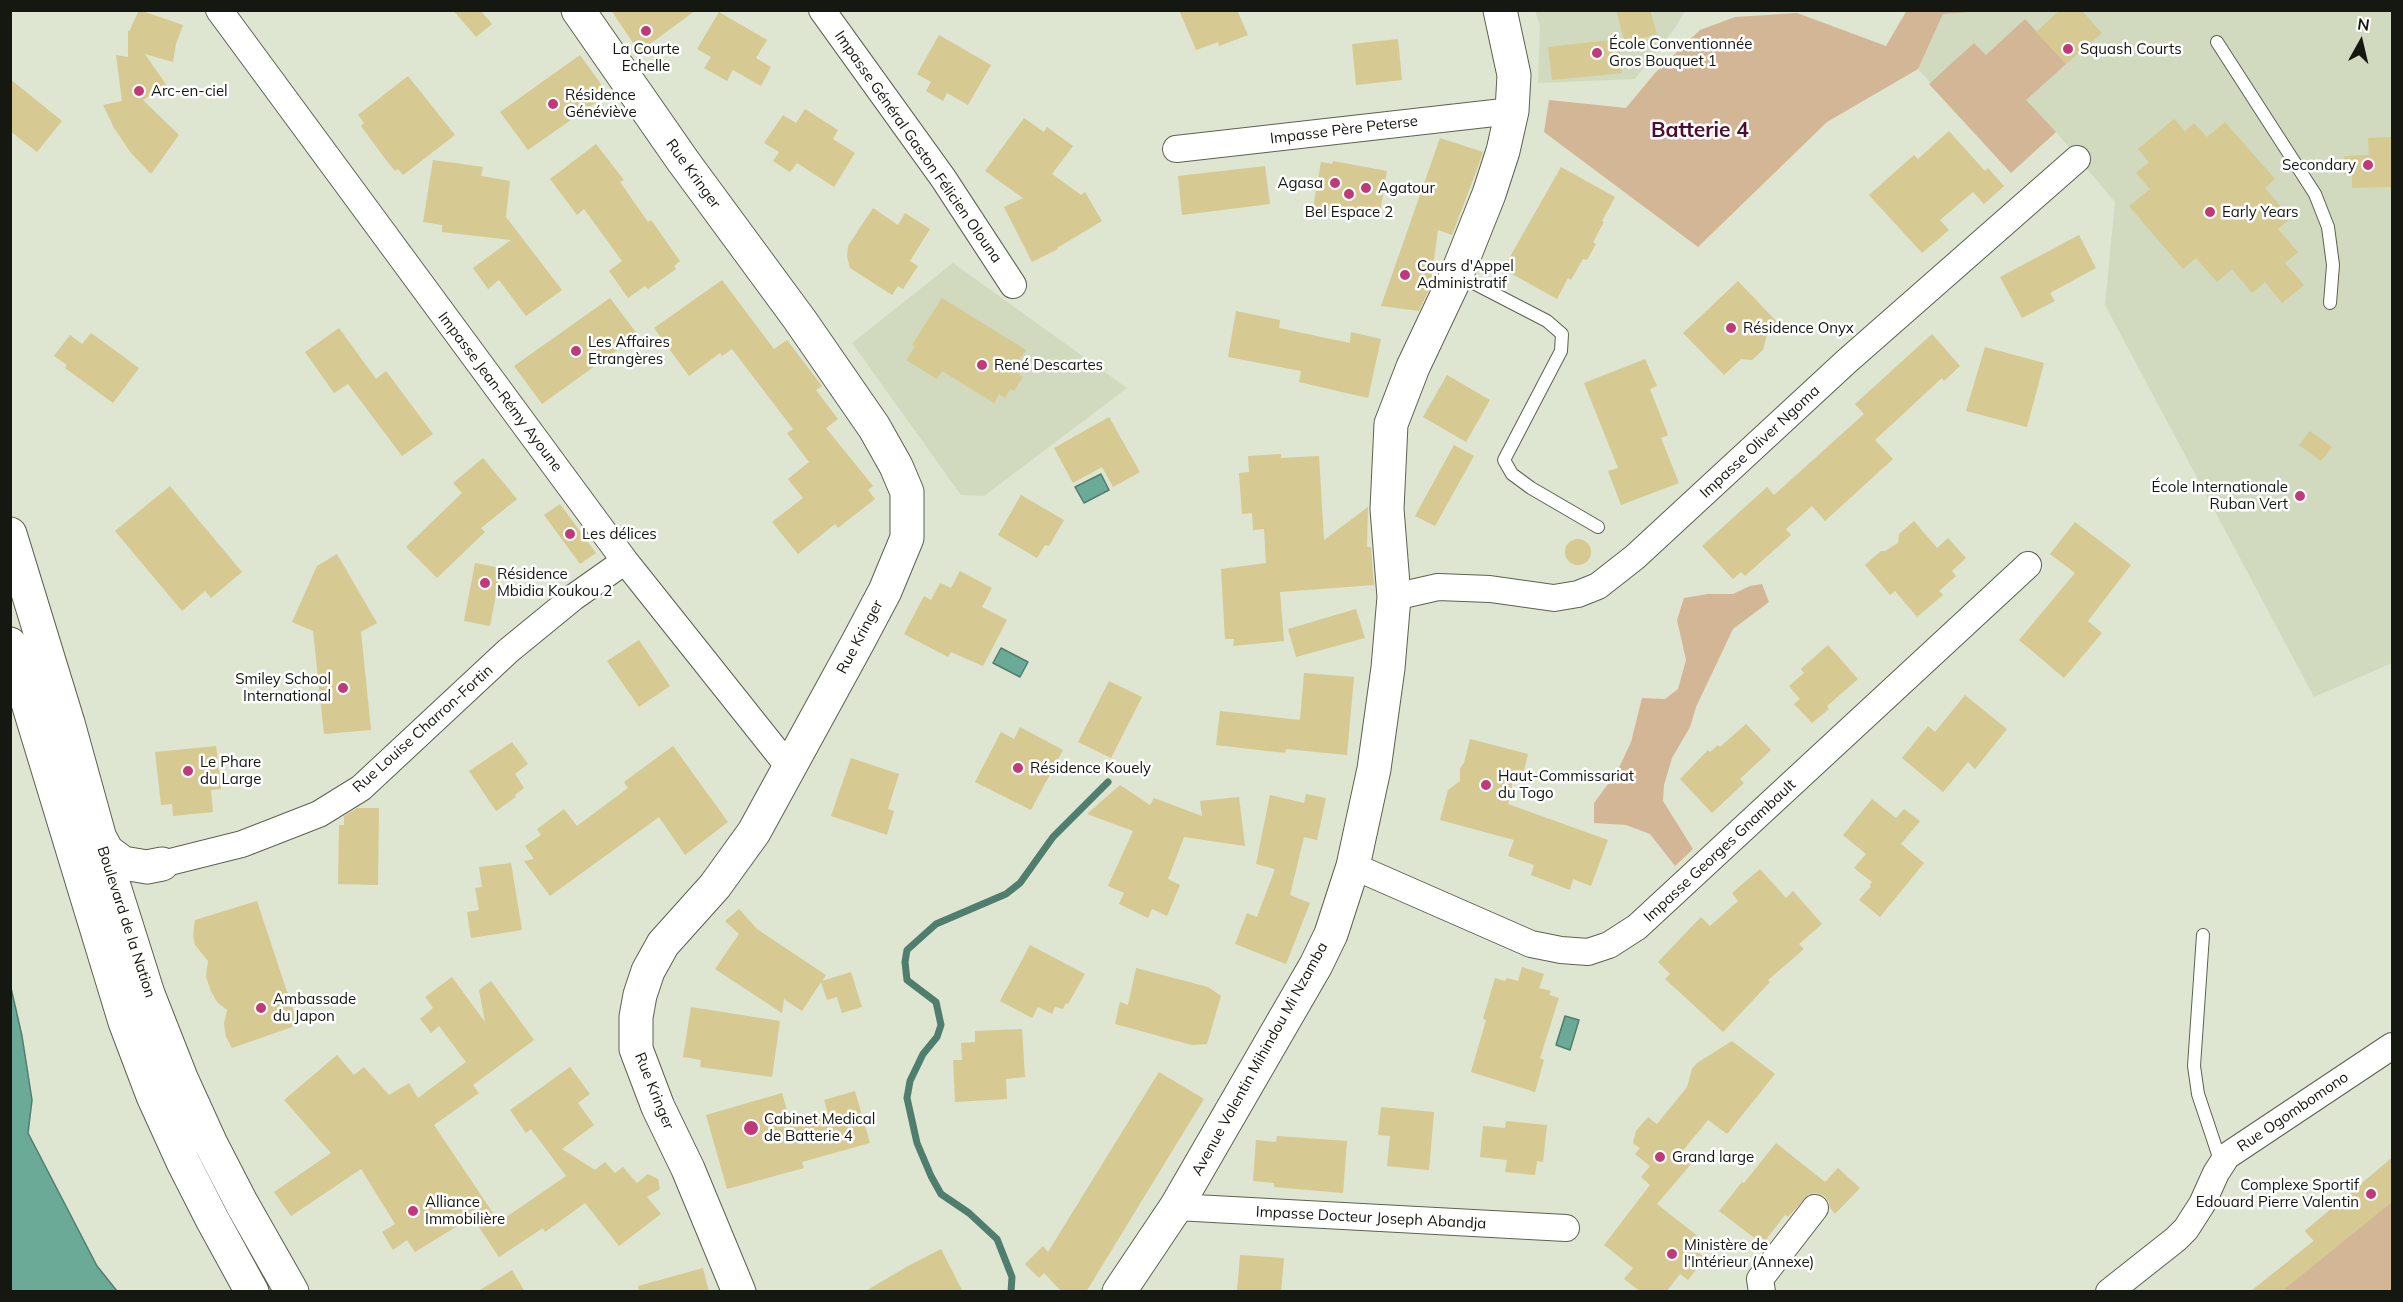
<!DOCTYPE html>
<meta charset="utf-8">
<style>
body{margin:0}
#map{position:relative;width:2403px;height:1302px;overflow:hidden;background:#dee5d0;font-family:Mulish,sans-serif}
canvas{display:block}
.frame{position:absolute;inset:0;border:12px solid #151810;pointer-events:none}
.north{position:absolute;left:2331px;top:12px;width:60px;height:60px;-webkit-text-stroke:4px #fff;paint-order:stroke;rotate:8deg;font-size:16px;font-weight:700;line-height:24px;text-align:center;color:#151810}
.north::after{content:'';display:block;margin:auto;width:21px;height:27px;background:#151810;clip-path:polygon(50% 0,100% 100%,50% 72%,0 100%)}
</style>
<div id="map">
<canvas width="2403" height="1302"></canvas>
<div class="frame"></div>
<div class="north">N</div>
</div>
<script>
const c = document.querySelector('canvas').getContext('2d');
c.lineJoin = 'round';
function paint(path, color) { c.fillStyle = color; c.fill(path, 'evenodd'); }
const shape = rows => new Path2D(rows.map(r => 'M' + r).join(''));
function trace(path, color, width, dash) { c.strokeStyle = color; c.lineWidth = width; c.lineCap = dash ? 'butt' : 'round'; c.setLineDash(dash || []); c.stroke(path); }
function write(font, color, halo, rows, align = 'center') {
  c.font = font + ' Mulish,sans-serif'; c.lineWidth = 5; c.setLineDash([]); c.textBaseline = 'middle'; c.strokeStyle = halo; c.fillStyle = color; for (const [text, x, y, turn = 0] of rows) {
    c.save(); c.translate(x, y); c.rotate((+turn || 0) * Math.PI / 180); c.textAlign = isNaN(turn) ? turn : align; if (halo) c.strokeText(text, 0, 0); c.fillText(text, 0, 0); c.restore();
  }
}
const built = shape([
 [1985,10,2392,11,2392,663,2314,697,2105,305,2115,202,2056,132,2011,173,1918,69,1943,14],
 [1535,11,1685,11,1675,28,1635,79,1538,83,1540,25],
 [953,263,1127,388,984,496,961,495,852,343]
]);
const green = shape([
 [1907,10,1985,11,1943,14,1918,69,1827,122,1698,247,1544,132,1549,100,1626,108,1655,73,1700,30,1735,17,1797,13,1886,46],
 [2025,19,2066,64,2026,100,2056,132,2011,173,1929,84,1974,43,1986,55],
 [1762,584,1769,602,1733,629,1696,707,1690,727,1672,758,1664,785,1663,801,1693,849,1675,866,1650,834,1626,825,1594,823,1594,803,1617,772,1631,742,1642,698,1665,699,1678,689,1686,660,1677,620,1684,598,1708,594,1733,594,1750,586],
 [2392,1158,2392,1291,2250,1292,2314,1241,2305,1231]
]);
const water = shape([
 [1101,474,1109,490,1084,503,1075,487,1101,474],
 [1001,648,1028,662,1020,677,993,663,1001,648],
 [11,988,22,1036,32,1100,28,1133,97,1266,117,1291,11,1291,11,988],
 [1565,1016,1579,1020,1570,1050,1556,1045,1565,1016]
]);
const stream = shape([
 [1011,1292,1012,1277,997,1239,969,1213,941,1194,931,1176,917,1143,907,1098,910,1081,923,1054,937,1037,941,1025,936,1002,907,980,905,962,907,950,936,924,1006,894,1020,883,1053,837,1108,782]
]);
const building = shape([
 [139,10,183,25,176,44,173,62,145,54,167,86,143,100,179,135,151,174,131,153,114,128,103,105,122,101,116,55,128,57,128,30,129,32],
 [453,10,480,10,492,24,476,37],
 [611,10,696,10,639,52],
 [1179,10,1237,10,1248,35,1219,46,1218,42,1196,50],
 [1616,10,1650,10,1657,34,1625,43],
 [2060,10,2081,10,2102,33,2066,64,2036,32],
 [719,12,767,40,756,58,771,67,761,86,733,70,727,81,704,68,711,57,697,49],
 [939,35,991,65,968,105,947,93,943,101,926,91,931,82,917,74],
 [1398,39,1402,80,1356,85,1352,44],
 [1619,39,1622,73,1552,80,1548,47],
 [580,55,608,94,528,150,500,112],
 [408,76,455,135,403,175,398,169,395,171,383,156,361,126,364,123,358,115],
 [10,79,62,121,37,152,10,131],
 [805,109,838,130,833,139,855,153,834,187,797,163,790,172,773,161,779,152,764,143,783,115,796,123],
 [1024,118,1044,132,1047,127,1073,146,1052,174,1081,195,1085,192,1102,221,1057,248,1058,249,1032,262,1004,207,1023,198,985,171],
 [2174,119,2185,131,2194,123,2207,137,2225,122,2275,179,2265,188,2291,218,2278,229,2298,252,2285,263,2304,285,2282,303,2265,282,2252,293,2232,269,2217,282,2196,258,2183,269,2129,206,2150,189,2136,173,2149,162,2138,149],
 [1949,131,1985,171,1988,168,2004,186,1984,204,1973,192,1940,220,1949,230,1922,253,1869,195,1914,155,1918,159],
 [2392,137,2392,187,2352,188,2352,175,2344,175,2344,156,2369,155,2368,138],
 [1440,138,1483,152,1476,172,1452,235,1438,230,1430,288,1419,311,1381,306],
 [596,144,624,180,620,182,648,222,651,220,680,261,674,266,676,269,648,289,645,286,628,298,609,271,622,261,584,209,577,215,550,179],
 [433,160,483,167,481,176,510,181,506,217,562,290,526,316,499,280,488,289,473,268,511,240,442,232,442,225,423,222],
 [1333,161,1387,171,1379,218,1313,208,1321,162,1332,164],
 [1265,166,1270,204,1182,215,1178,176],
 [1561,167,1615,197,1602,221,1604,222,1593,242,1596,244,1587,260,1583,259,1571,280,1568,278,1557,299,1503,269],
 [873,208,898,225,905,213,930,229,910,261,918,266,903,289,898,286,892,295,850,268,847,257,848,246],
 [2079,235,2096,268,2050,293,2055,301,2022,318,2000,277],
 [722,280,774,349,787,340,822,386,816,390,838,419,826,428,873,486,868,490,875,499,838,528,835,524,798,554,772,522,803,498,788,479,809,462,787,433,793,429,732,349,722,356,720,353,689,376,654,328],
 [1738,281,1778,323,1767,334,1763,350,1752,360,1741,359,1724,375,1683,333],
 [610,298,638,335,542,404,514,366],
 [942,298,1026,350,1018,362,1025,367,1019,375,1023,377,1014,391,1010,389,1005,398,999,394,994,403,942,371,937,379,906,360,915,347,912,345],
 [1236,311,1280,320,1279,328,1350,343,1351,332,1381,339,1368,398,1299,382,1301,371,1228,357],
 [339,328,376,379,386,371,433,434,402,456,348,384,334,393,305,352],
 [91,333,139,368,113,403,65,368,67,365,54,356,70,335,82,344],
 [1932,334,1960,366,1944,381,1942,378,1875,440,1893,459,1825,521,1812,506,1786,529,1791,535,1745,576,1741,572,1733,579,1702,546,1767,487,1774,495,1864,414,1855,404],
 [1985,347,2044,363,2027,427,1966,411],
 [1645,359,1657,386,1650,389,1668,435,1661,438,1679,483,1621,505,1608,471,1618,468,1584,383],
 [1447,375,1490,400,1466,442,1423,417],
 [1109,417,1140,472,1113,487,1102,467,1073,483,1054,448],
 [2310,431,2332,447,2321,461,2299,445],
 [1454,445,1474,456,1435,526,1415,516],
 [1281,454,1281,458,1319,456,1324,540,1368,507,1367,547,1371,547,1374,585,1280,592,1284,641,1233,646,1234,639,1225,639,1221,569,1266,563,1264,529,1253,530,1252,513,1242,514,1239,473,1249,472,1248,456],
 [483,458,517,499,481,528,485,532,437,578,406,547,462,493,453,483],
 [170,486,242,572,211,598,205,591,182,611,115,531],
 [1021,495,1064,520,1049,546,1045,545,1037,558,998,535],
 [560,504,596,553,580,564,544,515],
 [1914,521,1937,548,1948,538,1966,558,1952,571,1956,576,1939,591,1943,595,1917,617,1895,591,1890,595,1865,565,1881,551,1885,551,1898,543,1899,534],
 [2075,522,2131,565,2088,621,2102,633,2064,678,2019,640,2075,573,2050,554],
 '1565 552a13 13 0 1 1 26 0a13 13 0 1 1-26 0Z',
 [337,554,377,623,361,632,371,730,324,734,313,631,292,622,317,566],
 [475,563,501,568,490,626,464,621],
 [960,571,992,588,982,607,1007,620,983,666,951,652,948,657,904,634,924,596,931,600,940,583,951,588],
 [1356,609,1365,638,1296,657,1288,629],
 [639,640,670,686,639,707,607,661],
 [1828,645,1858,679,1827,706,1829,709,1812,723,1794,704,1800,699,1789,686,1804,673,1801,669],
 [1304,673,1354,677,1347,755,1286,749,1285,753,1216,745,1220,711,1300,720],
 [1109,681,1142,697,1111,758,1078,742],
 [1965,695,2007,729,1975,769,1968,762,1943,792,1902,758,1928,726,1935,732],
 [1746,724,1771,750,1740,779,1744,783,1712,813,1680,779,1708,750,1710,752,1718,745,1720,747],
 [1020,727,1063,750,1031,810,975,782,1001,732,1014,739],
 [1470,739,1528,754,1523,775,1512,778,1512,790,1508,804,1608,840,1591,886,1573,879,1570,890,1531,875,1534,865,1508,856,1514,840,1440,820,1448,790,1460,781,1460,768,1464,763],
 [512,742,528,764,515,774,524,788,515,795,516,797,496,811,469,771],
 [216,746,221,789,211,790,213,812,173,816,172,804,161,805,155,752],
 [673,746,728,822,685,855,659,817,550,896,524,861,534,859,525,846,541,835,537,829,564,809,577,826,628,788,624,782],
 [851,758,899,774,888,809,894,811,887,835,831,816],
 [1120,785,1150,805,1154,798,1202,816,1200,801,1239,797,1245,846,1184,837,1168,879,1180,885,1167,916,1152,909,1148,918,1119,904,1124,893,1108,886,1133,831,1087,814],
 [1306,794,1326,798,1317,840,1304,837,1290,895,1310,903,1286,964,1235,944,1247,913,1257,917,1275,869,1256,864,1270,795,1304,803],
 [1872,799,1896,818,1904,809,1920,821,1901,844,1924,863,1880,917,1859,900,1871,886,1869,885,1872,882,1854,868,1866,854,1843,835],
 [357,808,379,808,378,885,338,884,339,825,344,825,344,816],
 [511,863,522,930,471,938,467,912,479,910,475,888,482,887,479,867],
 [1760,869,1786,898,1793,891,1822,924,1799,944,1804,949,1768,980,1770,982,1723,1032,1665,979,1670,974,1658,962,1701,917,1710,926,1738,901,1732,893],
 [257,901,298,1025,232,1048,226,1037,224,1024,227,1010,217,1002,211,991,206,977,208,961,195,945,193,935,195,920],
 [739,909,757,929,826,975,822,981,851,972,862,1007,842,1013,837,997,827,1000,821,982,802,1011,784,999,782,1013,715,969,739,934,725,921],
 [1030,945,1085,974,1068,1004,1066,1003,1063,1009,1055,1007,1052,1014,1038,1007,1032,1018,1000,1001],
 [1522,967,1544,974,1539,988,1551,991,1549,995,1559,998,1540,1058,1544,1060,1535,1092,1471,1072,1486,1020,1483,1019,1495,978,1505,981,1507,978,1518,981],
 [1136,968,1208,987,1221,996,1207,1044,1192,1045,1115,1024,1120,1002,1128,1005],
 [452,977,485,1022,479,990,491,981,534,1040,473,1085,479,1093,434,1125,499,1222,566,1176,531,1129,526,1133,510,1110,570,1067,590,1094,578,1103,594,1125,562,1149,595,1170,605,1162,615,1173,623,1167,637,1183,648,1174,658,1179,660,1189,647,1197,661,1214,619,1246,585,1203,545,1232,543,1228,499,1257,472,1217,415,1252,407,1240,393,1250,382,1232,395,1224,361,1169,291,1216,274,1192,331,1153,284,1100,337,1055,354,1075,364,1067,389,1095,409,1083,418,1098,466,1062,439,1026,431,1033,420,1019,433,1008,425,997],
 [691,1007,780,1021,772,1077,700,1067,701,1060,683,1057],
 [1022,1029,1025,1077,1006,1079,1007,1099,955,1102,953,1060,962,1060,961,1043,975,1042,975,1031],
 [1732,1041,1775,1074,1727,1134,1708,1120,1680,1154,1691,1164,1657,1204,1704,1241,1697,1251,1705,1258,1688,1280,1680,1274,1666,1292,1641,1292,1624,1279,1633,1268,1604,1245,1650,1185,1641,1177,1650,1166,1635,1154,1640,1148,1633,1143,1636,1131,1648,1117,1657,1124,1687,1087,1692,1069,1697,1063],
 [1159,1072,1204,1099,1086,1292,1062,1292,1044,1273,1039,1278,1025,1264,1043,1246,1048,1252],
 [855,1091,870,1143,802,1162,804,1168,727,1189,706,1115,782,1093,791,1124,828,1113,824,1100],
 [1381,1107,1434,1112,1429,1170,1387,1166,1390,1136,1378,1135],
 [1506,1121,1547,1125,1543,1162,1537,1161,1535,1175,1505,1172,1507,1160,1480,1157,1483,1126,1505,1128],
 [1277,1136,1347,1141,1343,1193,1274,1187,1274,1183,1253,1181,1256,1140,1276,1142],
 [1776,1143,1825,1182,1838,1168,1860,1188,1835,1214,1830,1208,1829,1202,1824,1196,1816,1193,1809,1194,1788,1217,1785,1215,1765,1241,1760,1236,1757,1240,1719,1211,1742,1182,1744,1183],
 [2392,1158,2392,1202,2281,1292,2250,1292,2314,1241,2305,1231],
 [941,1249,963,1292,864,1292,908,1266],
 [1240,1255,1284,1258,1281,1292,1237,1292],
 [703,1268,709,1292,639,1292,638,1286],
 [512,1270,525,1292,477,1292]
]);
const lane = shape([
 [2217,42,2315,194,2328,227,2333,265,2330,303],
 [1458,275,1547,321,1562,334,1561,351,1504,460,1512,474,1531,488,1598,527],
 [2203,935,2194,1066,2198,1094,2221,1163]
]);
const street = shape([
 [219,10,625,561,789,767],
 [822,10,943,178,1013,285],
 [1176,149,1512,111],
 [1394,597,1438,587,1490,589,1554,598,1578,594,1598,586,1635,557,1847,361,2077,159],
 [162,864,242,844,319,814,361,788,508,651,574,597,625,561],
 [1353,866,1531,944,1561,950,1588,952,1609,945,1637,927,2028,565],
 [1176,1207,1566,1228],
 [1762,1292,1760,1279,1815,1208],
 [2109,1292,2176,1239,2186,1229,2202,1204,2216,1173,2227,1156,2392,1046]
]);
const secondary = shape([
 [578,10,683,161,800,320,874,427,896,466,907,492,907,538,885,591,858,642,754,832,715,886,663,944,648,971,640,995,636,1017,636,1049,658,1107,688,1169,739,1292],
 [1119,1292,1176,1207,1316,965,1331,934,1353,866,1374,769,1388,668,1394,597,1387,509,1391,424,1413,367,1457,274,1489,194,1503,151,1512,111,1514,75,1500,10]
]);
const primary = shape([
 [10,534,68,723,107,864,148,994,181,1078,211,1144,242,1204,292,1292],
 [10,644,125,1022,153,1096,183,1162,212,1219,252,1292],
 [99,836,107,851,123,863,147,867,162,864]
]);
const markers = [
 [646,31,6,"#c03978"],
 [2068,49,6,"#c03978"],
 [1597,53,6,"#c03978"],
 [139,91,6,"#c03978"],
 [553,104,6,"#c03978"],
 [2368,165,6,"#c03978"],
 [1335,183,6,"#c03978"],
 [1366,188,6,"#c03978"],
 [1349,194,6,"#c03978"],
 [2210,212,6,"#c03978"],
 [1405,275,6,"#c03978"],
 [1731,328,6,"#c03978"],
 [576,351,6,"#c03978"],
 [982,365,6,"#c03978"],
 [2300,496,6,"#c03978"],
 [570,534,6,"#c03978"],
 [485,583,6,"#c03978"],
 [343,688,6,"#c03978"],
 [1018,768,6,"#c03978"],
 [188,771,6,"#c03978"],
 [1486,785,6,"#c03978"],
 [261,1008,6,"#c03978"],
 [751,1128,8,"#c03978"],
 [1660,1157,6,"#c03978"],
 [2371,1194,6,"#c03978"],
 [413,1211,6,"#c03978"],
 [1672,1254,6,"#c03978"]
];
const poiNames = [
 ["École Conventionnée",1609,44],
 ["Gros Bouquet 1",1609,61],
 ["La Courte",646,49,"center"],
 ["Echelle",646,66,"center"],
 ["Squash Courts",2080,49],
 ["Arc-en-ciel",151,91],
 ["Résidence",565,95],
 ["Généviève",565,112],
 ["Secondary",2356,165,"right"],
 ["Agasa",1323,183,"right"],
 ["Agatour",1378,188],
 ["Bel Espace 2",1349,212,"center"],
 ["Early Years",2222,212],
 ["Cours d'Appel",1417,266],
 ["Administratif",1417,283],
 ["Résidence Onyx",1743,328],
 ["Les Affaires",588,342],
 ["Etrangères",588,359],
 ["René Descartes",994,365],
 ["École Internationale",2288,487,"right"],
 ["Ruban Vert",2288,504,"right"],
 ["Les délices",582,534],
 ["Résidence",497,574],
 ["Mbidia Koukou 2",497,591],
 ["Smiley School",331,679,"right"],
 ["International",331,696,"right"],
 ["Le Phare",200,762],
 ["du Large",200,779],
 ["Résidence Kouely",1030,768],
 ["Haut-Commissariat",1498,776],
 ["du Togo",1498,793],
 ["Ambassade",273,999],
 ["du Japon",273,1016],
 ["Cabinet Medical",764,1119],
 ["de Batterie 4",764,1136],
 ["Grand large",1672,1157],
 ["Complexe Sportif",2359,1185,"right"],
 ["Edouard Pierre Valentin",2359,1202,"right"],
 ["Alliance",425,1202],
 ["Immobilière",425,1219],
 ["Ministère de",1684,1245],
 ["l'Intérieur (Annexe)",1684,1262]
];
const streetNames = [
 ["Impasse Père Peterse",1344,130,-7],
 ["Impasse Général Gaston Félicien Olouna",918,147,55],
 ["Rue Kringer",693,174,54],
 ["Impasse Jean-Rémy Ayoune",500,392,53],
 ["Impasse Oliver Ngoma",1760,442,-43],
 ["Rue Kringer",860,637,-62],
 ["Rue Louise Charron-Fortin",423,729,-42],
 ["Impasse Georges Gnambault",1720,851,-43],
 ["Boulevard de la Nation",126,922,72],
 ["Avenue Valentin Mihindou Mi Nzamba",1260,1059,-61],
 ["Rue Kringer",654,1091,68],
 ["Rue Ogombomono",2293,1112,-34],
 ["Impasse Docteur Joseph Abandja",1371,1218,3]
];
const districtNames = [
 ["Batterie 4",1700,131]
];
paint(built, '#d1dabe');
paint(green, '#d3b695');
paint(water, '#6aaa96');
trace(water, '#507e6e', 1.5);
trace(stream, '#507e6e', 7);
paint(building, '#d6c992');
trace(lane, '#5c6250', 14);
trace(street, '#5c6250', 28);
trace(secondary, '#5c6250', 35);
trace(primary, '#5c6250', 35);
trace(lane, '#fff', 12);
trace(street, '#fff', 26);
trace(secondary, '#fff', 33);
trace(primary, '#fff', 33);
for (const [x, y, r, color] of markers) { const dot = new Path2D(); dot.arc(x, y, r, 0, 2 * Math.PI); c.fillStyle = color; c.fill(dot); trace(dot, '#fff', 2); }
write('15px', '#151810', '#fff', poiNames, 'left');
write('15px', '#151810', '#fff', streetNames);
write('bold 21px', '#4f0d2d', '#fff', districtNames);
</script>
